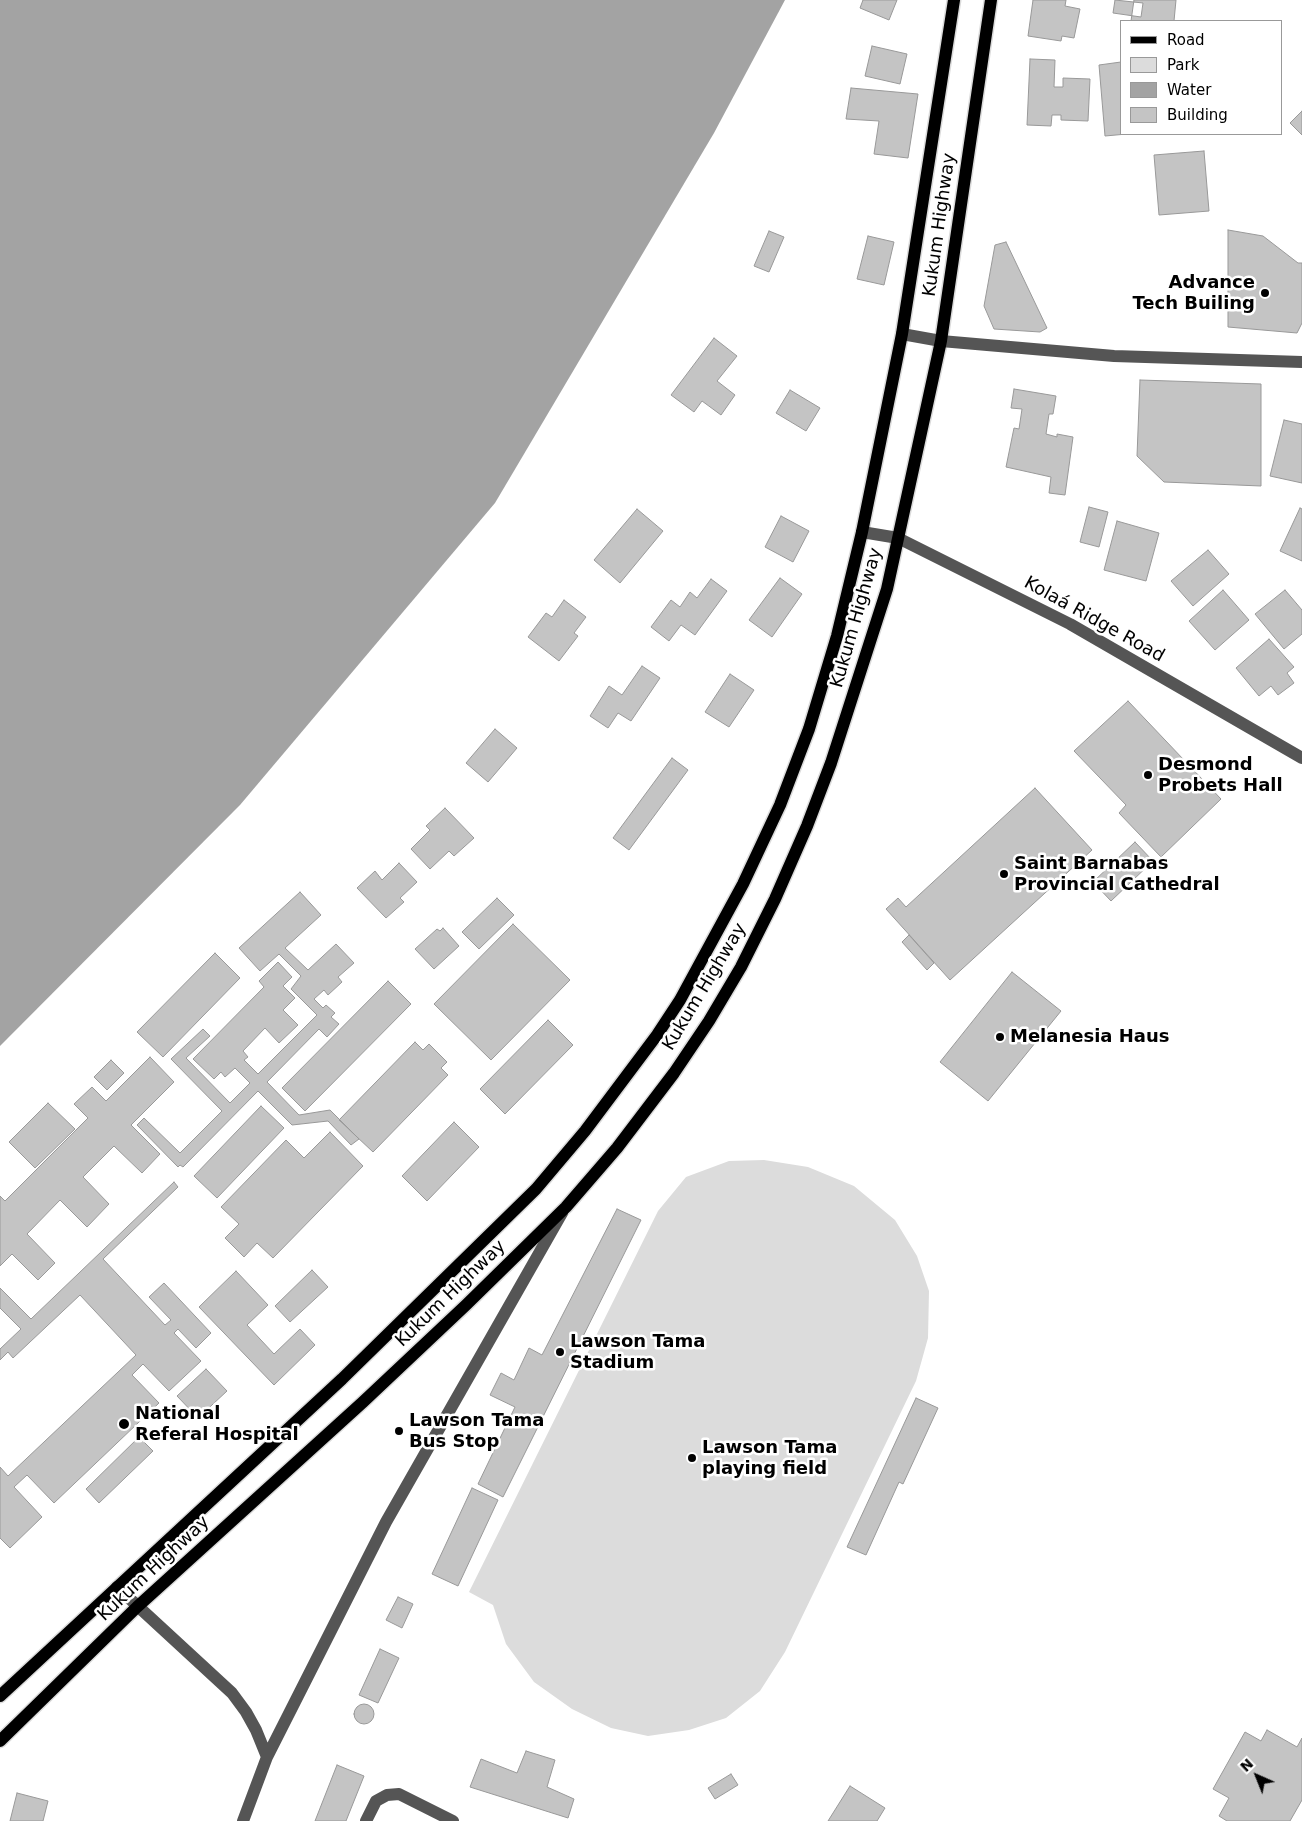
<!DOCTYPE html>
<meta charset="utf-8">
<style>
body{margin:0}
#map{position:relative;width:1302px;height:1821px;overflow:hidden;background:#fff;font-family:"DejaVu Sans",sans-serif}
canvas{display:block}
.legend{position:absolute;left:1120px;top:20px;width:162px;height:115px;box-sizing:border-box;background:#fff;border:1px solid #999;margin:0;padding:6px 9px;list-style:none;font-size:15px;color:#000}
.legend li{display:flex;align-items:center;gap:10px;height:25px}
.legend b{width:25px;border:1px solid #999}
.north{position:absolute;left:1232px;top:1751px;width:50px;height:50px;-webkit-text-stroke:4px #fff;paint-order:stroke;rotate:316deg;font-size:14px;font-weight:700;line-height:20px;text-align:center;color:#000}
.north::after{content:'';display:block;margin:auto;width:18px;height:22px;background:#000;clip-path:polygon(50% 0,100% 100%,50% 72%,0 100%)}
</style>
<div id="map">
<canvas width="1302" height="1821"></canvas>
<ul class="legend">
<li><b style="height:6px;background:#000"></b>Road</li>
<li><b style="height:14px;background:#dcdcdc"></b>Park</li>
<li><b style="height:14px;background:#a3a3a3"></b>Water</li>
<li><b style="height:14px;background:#c4c4c4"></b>Building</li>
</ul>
<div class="north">N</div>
</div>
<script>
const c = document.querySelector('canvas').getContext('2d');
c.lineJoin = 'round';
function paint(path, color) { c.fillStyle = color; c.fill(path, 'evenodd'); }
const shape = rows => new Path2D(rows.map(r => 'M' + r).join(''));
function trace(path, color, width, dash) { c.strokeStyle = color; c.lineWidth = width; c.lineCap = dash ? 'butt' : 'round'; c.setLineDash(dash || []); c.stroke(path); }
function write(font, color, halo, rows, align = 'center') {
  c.font = font + ' "DejaVu Sans",sans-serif'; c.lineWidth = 5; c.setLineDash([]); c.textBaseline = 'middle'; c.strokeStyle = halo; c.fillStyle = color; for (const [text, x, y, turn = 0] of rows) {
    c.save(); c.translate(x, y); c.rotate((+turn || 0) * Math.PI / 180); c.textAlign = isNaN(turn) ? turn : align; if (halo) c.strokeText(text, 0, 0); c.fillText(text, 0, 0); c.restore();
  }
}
const green = shape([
 [764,1160,808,1167,854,1186,895,1220,917,1256,929,1291,928,1338,916,1381,785,1652,760,1691,726,1718,689,1730,648,1736,611,1728,572,1709,534,1682,506,1644,493,1605,469,1592,658,1211,686,1177,729,1161]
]);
const water = shape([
 [0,0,785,0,714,133,495,503,240,805,0,1046]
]);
const building = shape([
 [863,0,897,0,889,20,860,8,863,0],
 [1033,0,1066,0,1065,6,1080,9,1074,38,1062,36,1061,41,1028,36,1033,0],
 [1115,0,1143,3,1141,17,1113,13,1115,0],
 [1134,0,1176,0,1174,21,1131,21,1134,0],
 [872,46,907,54,900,84,865,76,872,46],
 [1030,59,1055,60,1054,87,1063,87,1063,78,1090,79,1088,121,1061,120,1061,115,1052,115,1051,126,1027,125,1030,59],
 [1121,62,1121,134,1127,134,1105,136,1099,65,1121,62],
 [851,88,918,94,908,158,874,154,879,121,846,119,851,88],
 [1302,111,1302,135,1290,123,1302,111],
 [1204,151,1209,211,1159,215,1154,155,1204,151],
 [1228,230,1263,236,1298,263,1302,263,1302,323,1297,333,1228,327,1228,230],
 [769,231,784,237,769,272,754,266,769,231],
 [868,236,894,242,884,285,857,279,868,236],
 [1006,242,1047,328,1040,332,994,329,984,306,995,245,1006,242],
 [714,338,737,356,717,381,735,395,721,415,702,401,694,412,671,395,714,338],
 [1140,380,1261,384,1261,486,1164,482,1137,456,1140,380],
 [1014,389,1056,396,1053,414,1049,414,1046,434,1057,437,1057,434,1073,437,1065,495,1049,493,1051,477,1006,467,1014,428,1019,429,1022,409,1011,408,1014,389],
 [790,390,820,408,806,431,776,413,790,390],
 [1284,420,1302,424,1302,483,1270,476,1284,420],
 [1089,507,1108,512,1099,547,1080,542,1089,507],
 [1300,508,1302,509,1302,561,1280,551,1300,508],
 [637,509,663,531,620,583,594,560,637,509],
 [781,516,809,531,793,562,765,547,781,516],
 [1117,521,1159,533,1146,581,1104,570,1117,521],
 [1208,550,1229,574,1193,606,1171,581,1208,550],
 [780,578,802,594,772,637,749,620,780,578],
 [711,579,727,591,695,635,681,625,669,641,651,627,671,600,680,607,690,592,697,598,711,579],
 [1223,590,1249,620,1215,650,1189,621,1223,590],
 [1285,590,1302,610,1302,634,1284,649,1255,614,1285,590],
 [564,600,586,617,574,633,578,636,559,661,528,637,546,613,552,617,564,600],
 [1269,639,1294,667,1287,673,1294,683,1278,695,1271,686,1259,696,1236,668,1269,639],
 [642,666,660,678,631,721,618,713,608,728,590,716,609,686,622,695,642,666],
 [730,674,754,690,729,727,705,712,730,674],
 [1128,701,1221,799,1161,857,1119,813,1126,805,1074,751,1128,701],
 [495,729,517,748,488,782,466,763,495,729],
 [672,758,688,770,629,850,613,838,672,758],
 [1035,788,1092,850,950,980,886,909,898,898,906,907,1035,788],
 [445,808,474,838,454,856,449,851,430,869,411,849,430,830,426,826,445,808],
 [1135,842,1153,861,1111,901,1093,882,1135,842],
 [399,863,417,882,400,898,404,902,386,918,357,888,375,871,382,880,399,863],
 [300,892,321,915,285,948,308,970,336,944,354,963,338,977,342,982,328,995,324,990,314,999,323,1008,326,1005,335,1013,331,1017,339,1024,327,1037,319,1029,267,1082,299,1115,330,1110,359,1139,351,1145,328,1121,292,1125,258,1091,183,1167,180,1165,178,1167,137,1125,144,1118,180,1153,222,1111,171,1059,203,1029,210,1036,186,1058,230,1103,250,1083,235,1068,225,1077,221,1072,214,1079,193,1059,264,987,259,981,278,962,292,977,283,986,295,998,283,1010,298,1025,279,1043,265,1028,243,1051,248,1057,244,1060,258,1074,317,1015,291,989,301,976,279,954,260,971,239,948,300,892],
 [497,898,514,915,479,949,462,932,497,898],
 [513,924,570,980,491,1060,434,1004,513,924],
 [443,928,459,946,434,969,415,949,437,929,440,931,443,928],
 [909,935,934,963,927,970,902,942,909,935],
 [215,953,240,978,163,1057,137,1032,215,953],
 [1012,972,1061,1011,988,1101,940,1062,1012,972],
 [388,981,411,1004,305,1111,282,1088,388,981],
 [548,1020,573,1045,505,1114,480,1089,548,1020],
 [415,1042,423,1050,429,1044,447,1062,441,1068,448,1075,373,1152,339,1120,415,1042],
 [150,1057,174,1082,131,1125,160,1154,142,1173,114,1146,83,1177,109,1204,87,1227,60,1200,27,1234,55,1263,38,1280,12,1254,0,1266,0,1196,5,1201,88,1118,74,1104,92,1087,106,1101,150,1057],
 [111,1060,124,1073,107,1090,94,1077,111,1060],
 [48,1103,75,1129,35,1168,9,1142,48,1103],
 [261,1106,284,1128,217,1198,194,1176,261,1106],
 [454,1122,479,1147,427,1201,402,1176,454,1122],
 [330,1132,363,1166,273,1258,257,1243,244,1257,225,1238,239,1224,221,1207,286,1140,304,1158,330,1132],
 [174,1182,178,1187,103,1259,165,1325,171,1320,149,1297,164,1283,211,1333,196,1348,178,1329,174,1333,201,1361,169,1391,143,1364,132,1375,159,1403,54,1503,27,1475,14,1487,42,1517,10,1548,0,1538,0,1467,8,1476,136,1355,80,1295,13,1358,8,1352,0,1360,0,1349,21,1329,0,1308,0,1288,31,1319,174,1182],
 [617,1209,641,1220,503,1497,478,1484,515,1407,490,1395,501,1373,514,1380,529,1348,542,1355,617,1209],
 [312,1270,328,1287,290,1322,275,1306,312,1270],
 [236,1271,268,1305,247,1325,274,1354,300,1329,315,1345,274,1385,199,1307,236,1271],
 [206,1369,227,1391,198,1418,177,1396,206,1369],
 [916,1398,938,1408,903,1484,899,1482,866,1555,847,1547,916,1398],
 [139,1437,153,1451,99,1503,86,1489,139,1437],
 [472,1488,498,1500,458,1586,432,1574,472,1488],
 [398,1597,413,1604,402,1628,386,1620,398,1597],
 [380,1649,399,1658,378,1703,359,1695,380,1649],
 '354 1714a10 10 0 1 1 20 0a10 10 0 1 1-20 0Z',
 [1267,1730,1297,1747,1302,1738,1302,1800,1290,1821,1227,1821,1219,1816,1229,1798,1213,1789,1245,1732,1261,1741,1267,1730],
 [526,1751,555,1760,547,1787,574,1799,568,1818,470,1787,481,1759,517,1773,526,1751],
 [337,1765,364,1776,346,1821,315,1821,337,1765],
 [731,1774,738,1785,715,1799,708,1788,731,1774],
 [850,1786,885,1808,877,1821,828,1821,850,1786],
 [17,1793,48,1801,43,1821,10,1821,17,1793]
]);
const minor = shape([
 [902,334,941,341,1114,356,1302,362],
 [862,532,898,538,1070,624,1302,758],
 [117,1587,232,1693,246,1712,256,1730,267,1757],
 [243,1821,267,1757,386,1522,562,1213],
 [366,1821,376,1801,387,1795,399,1794,453,1821]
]);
const major = shape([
 [0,1696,342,1379,536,1189,585,1131,657,1035,680,1000,743,884,780,805,809,729,837,636,862,532,902,334,954,0],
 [0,1741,137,1607,363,1402,466,1305,566,1207,617,1148,674,1073,709,1021,741,967,775,899,807,826,831,763,887,589,941,341,991,0]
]);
const markers = [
 [1265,293,5,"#000"],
 [1148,775,5,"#000"],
 [1004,874,5,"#000"],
 [1000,1037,5,"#000"],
 [560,1352,5,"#000"],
 [124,1424,6,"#000"],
 [399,1431,5,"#000"],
 [692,1458,5,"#000"]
];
const streetNames = [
 ["Kukum Highway",940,225,-82],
 ["Kukum Highway",857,618,-74],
 ["Kolaá Ridge Road",1094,620,29],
 ["Kukum Highway",705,987,-59],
 ["Kukum Highway",451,1294,-44],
 ["Kukum Highway",154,1569,-43]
];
const poiNames = [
 ["Advance",1255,283,"right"],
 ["Tech Builing",1255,304,"right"],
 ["Desmond",1158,765],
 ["Probets Hall",1158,786],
 ["Saint Barnabas",1014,864],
 ["Provincial Cathedral",1014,885],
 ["Melanesia Haus",1010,1037],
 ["Lawson Tama",570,1342],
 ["Stadium",570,1363],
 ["National",135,1414],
 ["Referal Hospital",135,1435],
 ["Lawson Tama",409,1421],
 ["Bus Stop",409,1442],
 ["Lawson Tama",702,1448],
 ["playing field",702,1469]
];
paint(green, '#dcdcdc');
paint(water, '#a3a3a3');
paint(building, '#c4c4c4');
trace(building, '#999', 1);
trace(major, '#dbdbdb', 15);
trace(minor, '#555', 12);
trace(major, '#000', 12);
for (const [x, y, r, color] of markers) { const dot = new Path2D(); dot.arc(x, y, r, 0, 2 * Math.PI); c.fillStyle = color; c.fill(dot); trace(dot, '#fff', 2); }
write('18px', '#000', '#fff', streetNames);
write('bold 18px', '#000', '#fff', poiNames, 'left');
</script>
